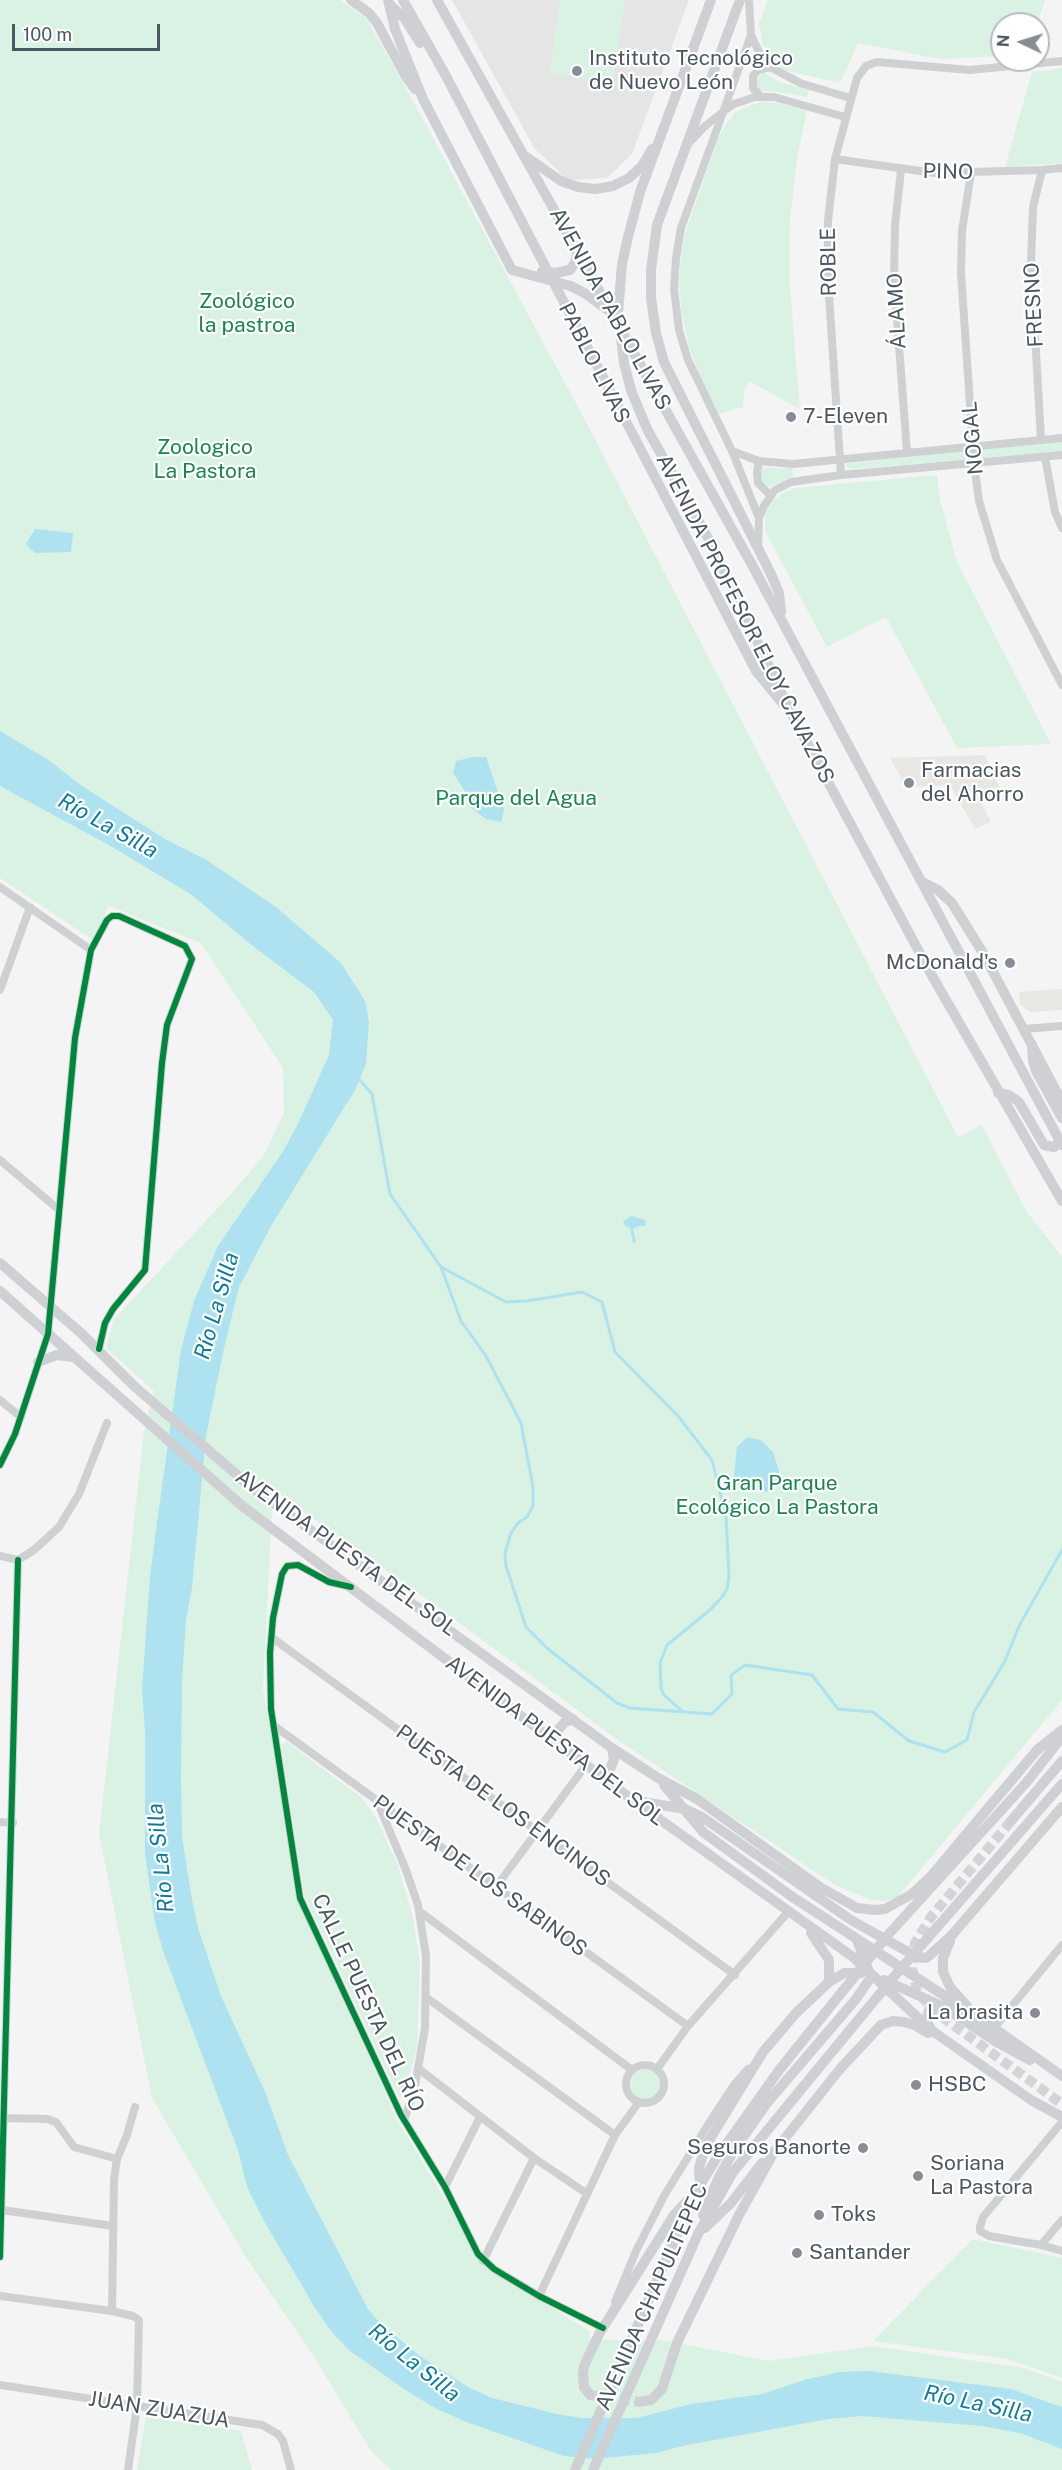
<!DOCTYPE html>
<meta charset="utf-8">
<style>
body{margin:0}
#map{position:relative;width:1062px;height:2470px;overflow:hidden;background:#f4f4f4;font-family:"Public Sans",sans-serif}
canvas{display:block}
.north{position:absolute;left:990px;top:12px;width:60px;height:60px;box-sizing:border-box;background:#fff;border:2px solid #b7bbc0;border-radius:50%;rotate:274deg;font-size:16px;font-weight:700;line-height:24px;text-align:center;color:#4a5661}
.north::after{content:'';display:block;margin:auto;width:21px;height:27px;background:#868d94;clip-path:polygon(50% 0,100% 100%,50% 72%,0 100%)}
.scale{position:absolute;left:12px;top:24px;width:148px;height:27px;box-sizing:border-box;border:3px solid #4a5661;border-top:0;padding-left:8px;font-size:18px;line-height:21px;white-space:nowrap;color:#4a5661;-webkit-text-stroke:4px #fff;paint-order:stroke}
</style>
<div id="map">
<canvas width="1062" height="2470"></canvas>
<div class="north">N</div>
<div class="scale">100 m</div>
</div>
<script>
const c = document.querySelector('canvas').getContext('2d');
c.lineJoin = 'round';
function paint(path, color) { c.fillStyle = color; c.fill(path, 'evenodd'); }
const shape = rows => new Path2D(rows.map(r => 'M' + r).join(''));
function trace(path, color, width, dash) { c.strokeStyle = color; c.lineWidth = width; c.lineCap = dash ? 'butt' : 'round'; c.setLineDash(dash || []); c.stroke(path); }
function write(font, color, halo, rows, align = 'center') {
  c.font = font + ' "Public Sans",sans-serif'; c.lineWidth = 4.5; c.setLineDash([]); c.textBaseline = 'middle'; c.strokeStyle = halo; c.fillStyle = color; for (const [text, x, y, turn = 0] of rows) {
    c.save(); c.translate(x, y); c.rotate((+turn || 0) * Math.PI / 180); c.textAlign = isNaN(turn) ? turn : align; if (halo) c.strokeText(text, 0, 0); c.fillText(text, 0, 0); c.restore();
  }
}
const commercial = shape([
 [985,755,1001,791,980,801,991,822,975,829,950,785,906,787,890,758],
 [1062,989,1062,1010,1030,1012,1020,1004,1019,992]
]);
const education = shape([
 [452,0,689,0,632,154,607,178,568,180,535,149]
]);
const green = shape([
 [0,0,340,0,366,18,399,75,585,420,958,1137,982,1125,1026,1211,1062,1257,1062,1700,897,1898,884,1901,872,1900,835,1885,615,1738,446,1613,273,1490,263,1689,298,1896,396,2118,483,2263,590,2332,589,2339,668,2341,768,2361,873,2346,1024,2368,1062,2382,1062,2470,391,2470,371,2451,313,2355,247,2259,152,2098,99,1834,144,1432,154,1391,106,1348,114,1319,232,1193,264,1155,284,1113,283,1068,201,943,109,906,93,940,0,878],
 [560,0,625,0,613,82,550,73],
 [768,0,1045,0,1037,24,1002,24,1002,56,940,59,858,43,840,83,784,70,771,61,763,44,759,24],
 [1062,68,1062,163,1005,167,1032,72],
 [763,72,780,82,809,90,807,97,779,92,761,91,757,89,756,81],
 [760,102,777,103,807,111,797,157,790,221,789,275,800,409,749,381,744,391,743,407,719,414,701,379,688,343,682,314,679,285,681,256,685,234,717,141,727,123,735,112],
 [1062,442,1062,451,983,458,978,454,979,450],
 [964,451,969,456,964,460,849,469,844,464],
 [763,467,781,469,792,467,793,477,766,488,760,481,761,469],
 [937,475,940,500,957,562,1051,744,957,748,886,617,827,647,765,531,765,514,772,502,781,494,795,488],
 [286,1741,362,1798,376,1818,397,1863,413,1918,420,1963,417,2047,404,2097,399,2097,304,1894,281,1745],
 '631 2084a15 15 0 1 1 30 0a15 15 0 1 1-30 0Z',
 [973,2239,1062,2258,1062,2378,1008,2359,873,2341],
 [146,2417,241,2431,252,2470,137,2470]
]);
const water = shape([
 [35,529,73,533,71,552,35,553,26,544],
 [0,731,47,759,85,788,165,839,205,859,276,907,341,963,365,1001,369,1022,366,1064,355,1090,271,1226,239,1287,224,1348,206,1436,192,1588,186,1620,182,1681,181,1779,182,1837,192,1900,198,1928,221,1996,266,2094,288,2155,368,2309,380,2323,420,2356,468,2387,492,2398,557,2414,581,2418,637,2418,691,2404,763,2394,804,2380,839,2372,869,2371,1011,2389,1053,2404,1062,2407,1062,2449,1023,2434,983,2426,863,2416,828,2419,687,2445,655,2453,594,2459,564,2456,469,2423,437,2409,410,2393,350,2351,331,2331,314,2306,264,2221,247,2187,238,2150,164,1954,155,1923,145,1853,145,1731,142,1690,150,1576,157,1523,181,1350,194,1301,218,1246,282,1153,297,1126,329,1055,333,1020,314,992,249,943,192,895,109,845,0,786],
 [473,757,486,757,504,810,501,822,486,819,471,808,464,790,453,773,456,761],
 [632,1216,645,1220,646,1226,639,1226,633,1229,636,1242,633,1243,630,1228,625,1226,623,1221],
 [747,1437,761,1440,773,1452,779,1471,778,1485,766,1492,738,1484,734,1476,737,1447]
]);
const stream = shape([
 [358,1078,372,1094,390,1194,441,1267,461,1321,486,1356,521,1423,533,1487,533,1506,527,1517,518,1523,511,1533,505,1553,506,1566,526,1627,548,1649,617,1703,630,1708,712,1714,732,1694,731,1675,745,1665,812,1675,838,1709,873,1712,909,1741,945,1752,967,1740,974,1712,1005,1661,1019,1626,1062,1550],
 [441,1267,506,1302,526,1301,582,1292,602,1302,615,1352,678,1416,712,1460,726,1517,729,1577,727,1589,722,1597,711,1609,667,1645,660,1663,661,1688,664,1695,682,1711]
]);
const secondaryTunnel = shape([
 [1011,1821,931,1917,915,1943,912,1968,917,1991,934,2011,1062,2104],
 [590,2395,639,2402]
]);
const minor = shape([
 [749,0,751,35,760,54,770,67,800,83,850,98],
 [751,35,681,228,676,258,674,289,679,330,688,360,732,451,759,518],
 [761,97,753,88,753,76,758,70,770,67],
 [688,144,704,127,724,111,734,104,755,97,774,97,845,117],
 [835,159,935,173,1042,170,1062,168],
 [901,170,895,225,894,279,907,452],
 [971,173,962,231,961,273,974,463,979,501,997,560,1062,685],
 [1041,440,1031,263,1033,207,1042,170],
 [732,451,759,461,793,464,1062,438],
 [1045,457,1055,512,1062,528],
 [759,461,757,472,758,483,770,495],
 [841,475,828,280,828,221,835,159,857,78,866,66,877,62,970,70,1062,61],
 [758,545,759,518,764,506,775,490,791,482,841,475,1062,455],
 [0,887,91,950],
 [0,990,30,907],
 [1023,1029,1062,1026],
 [0,1160,58,1209],
 [0,1400,21,1417],
 [0,1465,15,1434,48,1334,75,1038,91,950,107,920,112,916,119,916,185,946,192,959,167,1025,162,1063,145,1270,113,1309,105,1323,99,1349],
 [0,1556,18,1560],
 [18,1560,34,1550,59,1527,79,1494,107,1423],
 [347,1586,329,1582,298,1565,287,1566,282,1574,273,1618,270,1653,271,1709,300,1898,401,2115,445,2187,478,2254,494,2269,539,2296,603,2328],
 [271,1637,735,1975],
 [273,1725,688,2026],
 [378,1803,406,1870,418,1905,426,1956,425,2028,414,2091,404,2120],
 [0,1822,13,1823],
 [496,1887,586,1765],
 [419,1911,632,2070],
 [427,1998,615,2135],
 [994,2028,1062,1945],
 '626 2084a19 19 0 1 1 38 0a19 19 0 1 1-38 0Z',
 [419,2069,534,2158,586,2193],
 [657,2069,688,2026,788,1912],
 [5,2118,47,2119,56,2122,74,2147,117,2159],
 [1062,2122,983,2217,980,2227,980,2231,989,2236,1041,2245,1062,2251],
 [445,2187,480,2117],
 [2,2210,113,2226],
 [1041,2245,1062,2220],
 [0,2257,18,1560],
 [483,2261,534,2158],
 [0,2296,112,2311,133,2316,139,2320,137,2406,128,2470],
 [539,2296,615,2135,639,2102],
 [615,2302,636,2251,664,2196,709,2123,734,2085,748,2069],
 [112,2311,114,2179,117,2159,127,2135,135,2107],
 [0,2385,262,2425,278,2434,283,2441,291,2470]
]);
const tertiary = shape([
 [922,882,938,890,952,903,983,953,1062,1102],
 [952,1935,1062,1807]
]);
const secondary = shape([
 [351,0,369,13,377,23,405,75,415,89],
 [388,0,395,29,423,99,512,270,571,286,586,294,609,311],
 [403,0,446,76,756,671,783,704],
 [437,0,751,563,1062,1145],
 [711,0,640,192,628,237,622,264,618,314,624,363,631,390,647,429,713,547,790,711,931,974,1062,1201],
 [740,0,657,225,651,270,651,298,656,333,664,362,771,574,779,593,781,612],
 [389,4,405,19,420,43],
 [525,156,561,181,578,187,595,189,613,186,629,178,642,166,652,149],
 [542,271,555,273,570,270,575,263,578,251],
 [1032,1045,1033,1061,1036,1071,1062,1118],
 [998,1093,1009,1095,1019,1102,1044,1145,1054,1147,1062,1140],
 [0,1263,81,1333,134,1386,251,1487,612,1748,658,1778,697,1799,820,1887,857,1908,875,1910,885,1909,912,1894,932,1875,1037,1750,1062,1730],
 [0,1291,241,1505,634,1801,853,1957,931,2030,1031,2100,1062,2117],
 [38,1362,57,1355,72,1357],
 [555,1740,558,1730,565,1722,573,1719],
 [599,1774,606,1772,611,1767,614,1759,612,1748],
 [664,1785,703,1832,791,1896,994,2028,1062,2076],
 [637,1801,685,1809,702,1817,851,1920,917,1957,926,1958,930,1955,952,1935],
 [1011,1821,1062,1761],
 [811,1933,829,1960,829,1982],
 [950,1941,943,1958,943,1972,950,1987,967,2006],
 [884,1980,944,2007,995,2041,1030,2060],
 [930,2027,926,2021,929,2010,936,2007,944,2007],
 [700,2185,699,2168,705,2147,763,2052,796,2013,829,1982,844,1973,861,1973],
 [703,2215,719,2177,733,2152,767,2103,856,1999,871,1977,857,1940],
 [705,2228,731,2203,762,2163],
 [590,2395,584,2387,583,2375,584,2366,599,2334,674,2215,691,2197],
 [639,2402,651,2400,662,2389,677,2343,739,2215,774,2152,840,2069,881,2025,893,2021,904,2022,914,2025,928,2033],
 [575,2470,694,2195,718,2156,780,2069,887,1936,1026,1783,1062,1737],
 [593,2470,698,2234,733,2172,892,1979,1062,1784]
]);
const cycleway = shape([
 [0,1465,15,1434,48,1334,75,1038,91,950,107,920,112,916,119,916,185,946,192,959,167,1025,162,1063,145,1270,113,1309,105,1323,99,1349],
 [351,1587,329,1582,298,1565,287,1566,282,1574,273,1618,270,1653,271,1709,300,1898,401,2115,445,2187,478,2254,494,2269,539,2296,603,2328],
 [0,2257,18,1560]
]);
const markers = [
 [577,71,6,"#868d94"],
 [791,417,6,"#868d94"],
 [909,783,6,"#868d94"],
 [1010,963,6,"#868d94"],
 [1035,2013,6,"#868d94"],
 [916,2085,6,"#868d94"],
 [863,2148,6,"#868d94"],
 [918,2176,6,"#868d94"],
 [819,2215,6,"#868d94"],
 [797,2253,6,"#868d94"]
];
const poiNames = [
 ["Instituto Tecnológico",589,59],
 ["de Nuevo León",589,83],
 ["7-Eleven",803,417],
 ["Farmacias",921,771],
 ["del Ahorro",921,795],
 ["McDonald's",998,963,"right"],
 ["La brasita",1023,2013,"right"],
 ["HSBC",928,2085],
 ["Seguros Banorte",851,2148,"right"],
 ["Soriana",930,2164],
 ["La Pastora",930,2188],
 ["Toks",831,2215],
 ["Santander",809,2253]
];
const streetNames = [
 ["PINO",948,172,1],
 ["ROBLE",829,262,-91],
 ["FRESNO",1034,305,-93],
 ["AVENIDA PABLO LIVAS",610,309,61],
 ["ÁLAMO",897,311,-93],
 ["PABLO LIVAS",594,363,63],
 ["NOGAL",973,438,-95],
 ["AVENIDA PROFESOR ELOY CAVAZOS",745,619,63],
 ["AVENIDA PUESTA DEL SOL",346,1553,36],
 ["AVENIDA PUESTA DEL SOL",555,1741,37],
 ["PUESTA DE LOS ENCINOS",503,1806,36],
 ["PUESTA DE LOS SABINOS",480,1876,36],
 ["CALLE PUESTA DEL RÍO",368,2003,65],
 ["AVENIDA CHAPULTEPEC",652,2297,-66],
 ["JUAN ZUAZUA",159,2410,9]
];
const parkNames = [
 ["Zoológico",247,302],
 ["la pastroa",247,326],
 ["Zoologico",205,448],
 ["La Pastora",205,472],
 ["Parque del Agua",516,799],
 ["Gran Parque",777,1484],
 ["Ecológico La Pastora",777,1508]
];
const waterNames = [
 ["Río La Silla",108,826,29],
 ["Río La Silla",217,1306,-74],
 ["Río La Silla",161,1858,-96],
 ["Río La Silla",414,2363,39],
 ["Río La Silla",978,2404,12]
];
paint(commercial, '#e8e7e3');
paint(education, '#e6e5e6');
paint(green, '#d9f2e3');
paint(water, '#aee2f0');
trace(stream, '#aee2f0', 3);
trace(secondaryTunnel, '#d2d4d7', 10, [10, 5]);
trace(minor, '#ced0d2', 8);
trace(tertiary, '#ced0d2', 10);
trace(secondary, '#ced0d4', 10);
trace(cycleway, '#00873e', 6);
for (const [x, y, r, color] of markers) { const dot = new Path2D(); dot.arc(x, y, r, 0, 2 * Math.PI); c.fillStyle = color; c.fill(dot); trace(dot, '#fff', 2); }
write('21px', '#4a5661', '#fff', poiNames, 'left');
write('21px', '#4a5661', '#fff', streetNames);
write('21px', '#17864f', '#fff', parkNames);
write('italic 22px', '#0c7c9b', '#fff', waterNames);
</script>
